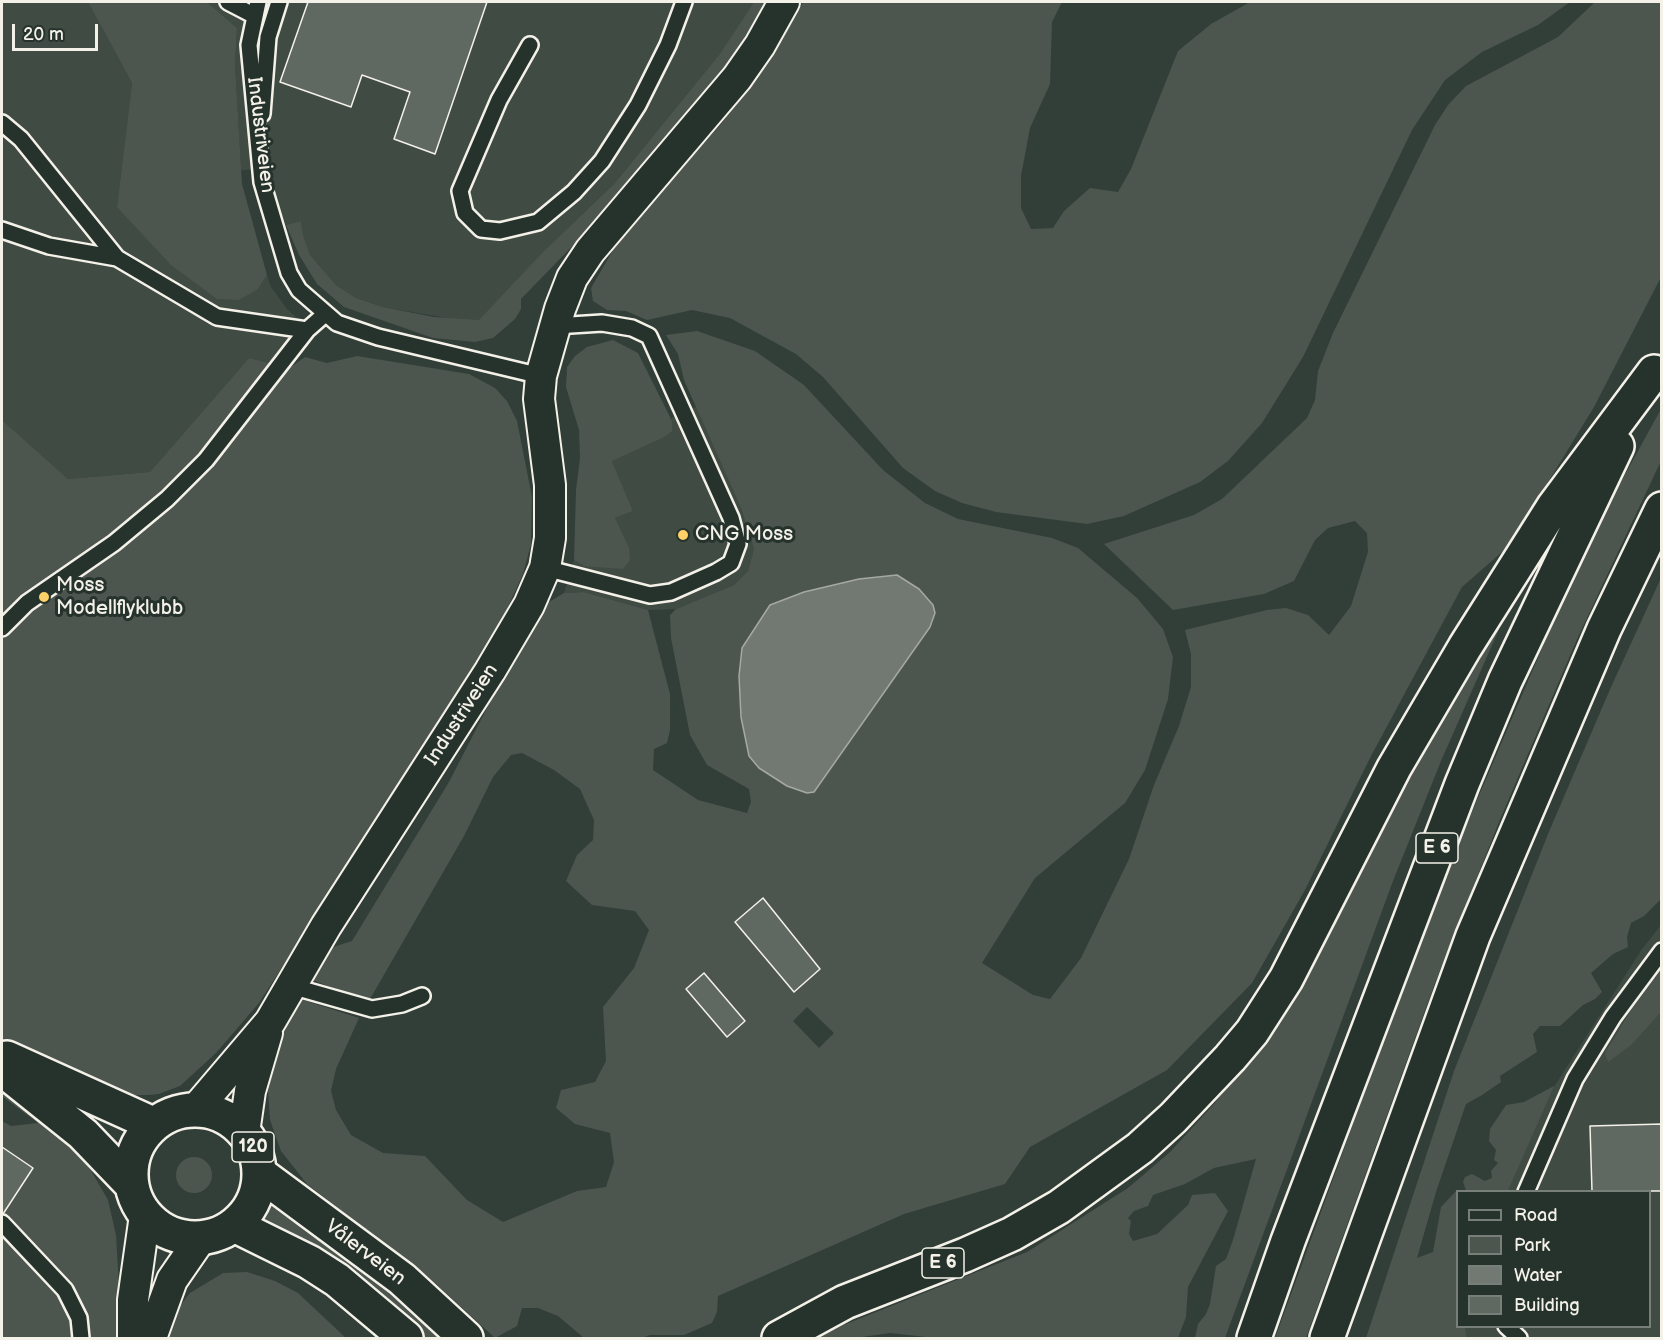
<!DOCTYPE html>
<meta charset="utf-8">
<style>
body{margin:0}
#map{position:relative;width:1663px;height:1340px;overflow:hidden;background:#323e38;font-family:"Balsamiq Sans",sans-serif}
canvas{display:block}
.frame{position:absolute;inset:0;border:3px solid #f4f1e8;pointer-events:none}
.legend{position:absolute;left:1456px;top:1190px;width:195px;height:138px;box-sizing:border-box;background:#26332d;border:2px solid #787f78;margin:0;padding:8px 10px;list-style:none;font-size:18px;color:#f4f1e8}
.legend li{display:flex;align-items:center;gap:12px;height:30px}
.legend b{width:30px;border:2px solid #787f78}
.scale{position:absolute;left:12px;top:24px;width:86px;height:27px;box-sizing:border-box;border:3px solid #f4f1e8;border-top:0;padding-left:8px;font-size:18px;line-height:21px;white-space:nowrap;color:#f4f1e8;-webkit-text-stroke:4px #26332d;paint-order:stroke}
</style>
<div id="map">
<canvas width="1663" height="1340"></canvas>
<div class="frame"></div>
<ul class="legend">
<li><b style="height:8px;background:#26332d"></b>Road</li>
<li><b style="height:16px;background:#4c564f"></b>Park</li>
<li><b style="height:16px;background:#727972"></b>Water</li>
<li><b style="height:16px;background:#5f6861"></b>Building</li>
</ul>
<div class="scale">20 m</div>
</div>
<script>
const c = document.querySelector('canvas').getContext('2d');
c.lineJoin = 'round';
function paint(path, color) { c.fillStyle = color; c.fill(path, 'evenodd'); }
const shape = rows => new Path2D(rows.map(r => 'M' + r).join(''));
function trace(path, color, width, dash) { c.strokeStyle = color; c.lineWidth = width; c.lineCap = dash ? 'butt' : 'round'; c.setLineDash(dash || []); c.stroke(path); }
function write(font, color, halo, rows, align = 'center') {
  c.font = font + ' "Balsamiq Sans",sans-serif'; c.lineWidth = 6; c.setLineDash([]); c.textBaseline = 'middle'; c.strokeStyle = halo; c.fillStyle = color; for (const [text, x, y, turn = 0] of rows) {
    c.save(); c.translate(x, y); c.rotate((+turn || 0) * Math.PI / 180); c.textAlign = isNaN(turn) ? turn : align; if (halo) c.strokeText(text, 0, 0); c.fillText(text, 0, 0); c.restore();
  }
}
const built = shape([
 [2,2,88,2,132,83,117,207,258,289,267,275,271,287,287,309,305,325,274,364,249,358,150,472,68,479,2,420],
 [207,2,754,2,719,55,614,184,545,250,495,306,479,320,459,320,383,307,356,298,336,285,310,255,303,235,301,221,286,225,264,169,241,170,235,64,237,28],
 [696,407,741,508,754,549,748,571,734,585,676,609,648,610,584,592,564,593,574,560,584,566,615,518,633,511,612,461,672,421,671,418],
 [1661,925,1661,1338,1467,1338,1465,1327,1650,1326,1650,1192,1508,1191,1550,1093,1642,949]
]);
const green = shape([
 [88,2,207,2,237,28,235,64,242,184,267,275,258,289,239,300,217,299,171,265,117,207,132,83],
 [754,2,769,2,740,49,588,230,521,299,521,309,515,319,493,338,475,342,433,338,344,307,317,284,299,255,286,225,301,221,303,235,310,255,336,285,356,298,383,307,434,317,479,320,545,250,614,184,719,55],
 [803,2,1062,2,1052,22,1050,84,1030,128,1021,176,1021,208,1031,229,1053,228,1064,211,1090,188,1118,192,1131,169,1178,51,1211,24,1250,2,1570,2,1538,25,1482,52,1445,80,1412,130,1303,357,1262,423,1228,461,1200,482,1124,516,1087,524,996,512,962,503,935,491,903,468,823,377,796,354,730,318,692,310,647,320,626,311,607,310,593,301,591,288,623,233,722,123,778,47],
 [1595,2,1661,2,1661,277,1594,407,1509,546,1462,587,1370,758,1305,890,1252,983,1167,1070,1030,1147,1005,1184,904,1214,718,1296,717,1312,712,1323,684,1335,650,1335,642,1338,584,1338,558,1316,538,1308,522,1308,517,1326,495,1338,435,1283,307,1184,281,1151,270,1120,268,1091,280,1040,300,999,359,1018,336,1069,331,1091,336,1110,351,1135,383,1153,425,1156,467,1200,503,1222,577,1191,606,1187,614,1162,610,1133,575,1124,556,1108,561,1090,595,1082,606,1061,603,1007,634,968,649,930,635,911,592,905,566,881,577,855,593,840,594,820,580,789,554,770,522,753,511,755,493,777,464,836,370,999,343,992,310,979,330,948,352,941,449,782,526,632,544,605,564,593,584,592,648,610,670,694,670,730,667,743,654,749,653,770,698,800,747,813,751,802,749,789,707,765,690,735,671,638,670,615,676,609,734,585,748,571,754,549,741,508,684,380,678,354,666,335,697,331,755,351,804,385,883,470,925,503,958,519,1052,538,1078,548,1137,598,1163,629,1173,657,1168,699,1145,770,1125,803,1035,878,982,963,1033,995,1050,999,1081,958,1129,859,1154,785,1179,726,1191,687,1191,654,1185,630,1267,610,1286,608,1308,615,1329,635,1351,606,1368,552,1367,533,1355,521,1328,528,1315,540,1294,581,1264,594,1173,610,1104,544,1194,515,1222,499,1307,418,1315,400,1318,371,1333,333,1435,125,1448,105,1466,86,1558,37],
 [897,575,933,621,930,627,814,792,787,786,759,768,741,717,739,676,742,648,770,605,804,592,859,579],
 [763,899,820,969,796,990,780,976,735,922],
 [704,974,745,1021,728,1036],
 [807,1007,834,1033,819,1048,793,1021],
 [613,340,638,353,672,421,672,431,664,437,612,461,633,511,615,518,629,548,630,560,623,569,584,566,574,560,576,490,580,458,579,430,566,387,567,367,575,356,587,347],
 [357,356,469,374,495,388,507,401,517,421,532,497,531,544,523,574,506,611,472,672,259,1003,216,1053,180,1086,159,1094,148,1095,130,1095,105,1088,2,1040,2,638,13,623,2,622,2,420,68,479,150,472,249,358,274,364,213,444,120,545,286,366,291,367,305,357,327,363],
 [1661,409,1661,461,1578,637,1499,822,1435,983,1306,1338,1275,1338,1398,1001,1456,849,1546,639,1605,511],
 [1661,578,1661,899,1644,916,1631,923,1627,937,1628,947,1613,954,1591,973,1602,992,1595,999,1583,1005,1560,1026,1540,1026,1533,1034,1537,1052,1500,1076,1501,1082,1482,1095,1466,1104,1436,1192,1417,1258,1433,1252,1441,1207,1456,1191,1466,1190,1463,1182,1465,1177,1472,1174,1485,1181,1492,1178,1491,1171,1498,1163,1494,1160,1496,1150,1489,1141,1490,1129,1506,1105,1524,1102,1554,1086,1508,1191,1458,1192,1458,1326,1465,1327,1467,1338,1366,1338,1454,1071,1548,834,1611,687],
 [1515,593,1441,761,1393,881,1225,1338,1195,1338,1198,1324,1206,1314,1210,1304,1216,1266,1226,1259,1233,1240,1256,1159,1214,1168,1185,1184,1153,1195,1148,1206,1134,1211,1128,1218,1131,1221,1129,1234,1133,1241,1157,1234,1188,1205,1192,1195,1215,1193,1228,1211,1188,1287,1186,1317,1178,1338,935,1338,890,1333,855,1338,818,1338,841,1326,1027,1252,1128,1188,1170,1152,1214,1104,1243,1067,1393,798],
 [1661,970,1661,1012,1631,1045,1608,1062,1605,1053,1632,1009],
 [2,1089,72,1145,86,1162,108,1200,116,1235,122,1338,87,1338,64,1280,15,1228,55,1285,74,1323,76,1338,2,1338,2,1121,11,1126,38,1123,2,1096],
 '176 1175a18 18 0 1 1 36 0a18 18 0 1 1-36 0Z',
 [271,1206,360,1268,442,1338,426,1338,403,1318,260,1224],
 [247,1272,275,1281,298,1293,346,1338,166,1338,176,1311,190,1293,223,1273]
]);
const water = shape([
 [897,575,919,589,933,605,935,613,930,627,814,792,807,793,787,786,759,768,749,756,741,717,739,676,742,648,770,605,804,592,859,579,897,575]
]);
const building = shape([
 [308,2,487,2,435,154,394,139,410,92,362,75,351,107,280,82,308,2],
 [763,898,820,969,794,992,735,922,763,898],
 [704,973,745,1021,727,1037,686,989,704,973],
 [1662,1124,1662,1191,1592,1191,1590,1126,1662,1124],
 [2,1147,33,1168,3,1214,2,1213,2,1147]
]);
const service = shape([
 [228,2,253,15],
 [258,2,249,45,262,182,289,273,299,290,337,323,378,337,541,376],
 [530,45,499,100,460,191,465,213,481,229,500,231,538,222,574,192,602,161,638,105,668,45,684,2],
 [262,114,268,37,279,2],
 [2,123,21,139,117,258],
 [2,230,49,246,117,258,217,317,307,330],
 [545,568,650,595,671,592,716,572,731,563,738,544,731,518,649,336,632,328,602,323,555,326],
 [2,628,27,603,114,543,167,499,206,460,307,330,324,315],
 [291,986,372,1009,402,1004,422,996],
 [1526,1192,1575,1079,1613,1017,1662,951],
 [2,1223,65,1290,79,1318,81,1338],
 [1506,1326,1519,1338]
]);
const minor = shape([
 [196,1109,270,1022,326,926,490,671,529,605,545,568,550,538,550,485,539,399,541,376,560,309,572,278,590,251,737,78,760,45,784,2],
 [244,1133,250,1091,267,1033],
 [133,1338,133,1300,145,1215],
 [151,1338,172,1280,201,1238]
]);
const primary = shape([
 [7,1058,153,1124],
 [2,1069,83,1134,131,1184],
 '131 1174a64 64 0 1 1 128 0a64 64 0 1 1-128 0Z',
 [259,1173,402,1279,466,1338],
 [234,1225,309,1262,337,1280,406,1338]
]);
const motorway = shape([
 [779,1338,845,1302,965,1255,1012,1234,1059,1207,1140,1148,1173,1118,1230,1058,1252,1032,1286,979,1394,768,1465,647,1554,506,1654,372],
 [1254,1338,1288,1241,1462,784,1505,681,1617,446],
 [1327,1338,1473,936,1604,629,1662,509]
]);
const markers = [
 [683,535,6,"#ffd166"],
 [44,597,6,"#ffd166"]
];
const shields = [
 [1437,848,42],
 [253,1147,42],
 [943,1263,42]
];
const shieldNames = [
 ["E 6",1437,848],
 ["120",253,1147],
 ["E 6",943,1263]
];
const streetNames = [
 ["Industriveien",260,135,83],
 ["Industriveien",462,715,-57],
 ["Vålerveien",365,1253,37]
];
const poiNames = [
 ["CNG Moss",695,535],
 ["Moss",56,586],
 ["Modellflyklubb",56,609]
];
paint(built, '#404b44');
paint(green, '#4c564f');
paint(water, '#727972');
trace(water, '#a6a9a1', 1.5);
paint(building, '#5f6861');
trace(building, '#f4f1e8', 1.5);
trace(service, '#f4f1e8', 20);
trace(minor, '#f4f1e8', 34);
trace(primary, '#f4f1e8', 38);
trace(motorway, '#f4f1e8', 38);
trace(service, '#26332d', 15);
trace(minor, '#26332d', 30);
trace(primary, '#26332d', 33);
trace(motorway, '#26332d', 33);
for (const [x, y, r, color] of markers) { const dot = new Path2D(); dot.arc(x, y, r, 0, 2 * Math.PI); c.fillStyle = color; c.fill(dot); trace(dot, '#26332d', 2); }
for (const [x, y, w] of shields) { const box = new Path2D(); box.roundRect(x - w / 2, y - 15, w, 30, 4.5); c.fillStyle = '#26332d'; c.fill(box); trace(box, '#f4f1e8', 1.5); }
write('bold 18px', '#f4f1e8', null, shieldNames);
write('20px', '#f4f1e8', '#26332d', streetNames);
write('20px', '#f4f1e8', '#26332d', poiNames, 'left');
</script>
